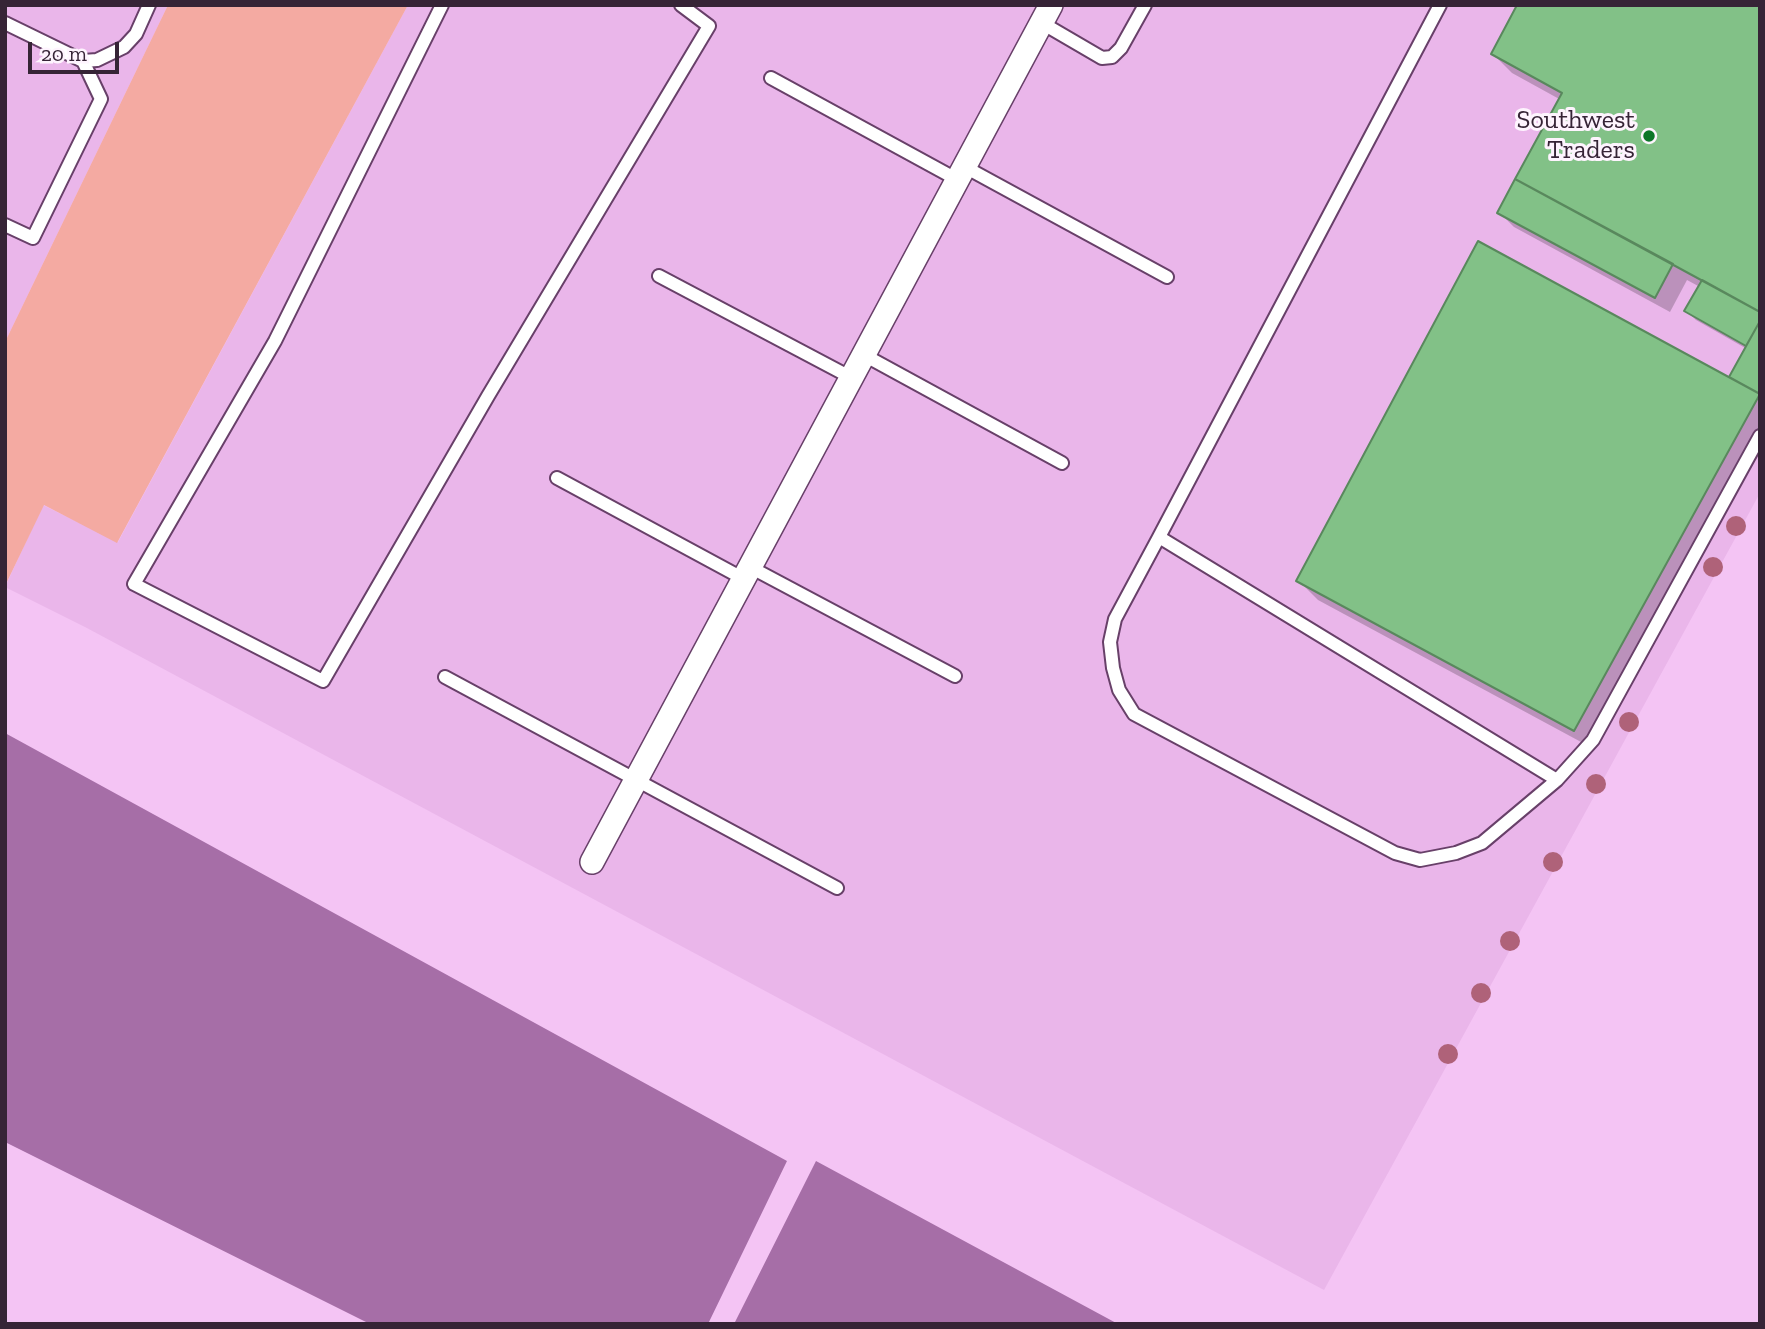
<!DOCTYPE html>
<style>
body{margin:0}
#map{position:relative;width:1765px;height:1329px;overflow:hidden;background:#f4c4f4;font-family:"Zilla Slab",serif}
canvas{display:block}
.frame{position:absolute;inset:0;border:7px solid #362436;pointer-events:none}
.scale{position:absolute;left:28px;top:42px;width:91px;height:32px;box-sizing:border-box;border:4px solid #362436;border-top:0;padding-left:9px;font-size:21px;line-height:24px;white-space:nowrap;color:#362436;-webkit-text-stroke:5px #fef4fe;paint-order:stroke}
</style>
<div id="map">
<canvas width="1765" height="1329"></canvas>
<div class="frame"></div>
<div class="scale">20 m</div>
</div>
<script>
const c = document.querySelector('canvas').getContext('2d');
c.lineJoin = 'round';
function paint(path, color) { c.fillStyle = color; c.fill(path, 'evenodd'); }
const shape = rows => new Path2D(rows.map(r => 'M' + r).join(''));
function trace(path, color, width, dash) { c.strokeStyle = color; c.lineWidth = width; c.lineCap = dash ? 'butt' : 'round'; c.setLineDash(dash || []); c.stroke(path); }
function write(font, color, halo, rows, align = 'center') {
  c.font = font + ' "Zilla Slab",serif'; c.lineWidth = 6; c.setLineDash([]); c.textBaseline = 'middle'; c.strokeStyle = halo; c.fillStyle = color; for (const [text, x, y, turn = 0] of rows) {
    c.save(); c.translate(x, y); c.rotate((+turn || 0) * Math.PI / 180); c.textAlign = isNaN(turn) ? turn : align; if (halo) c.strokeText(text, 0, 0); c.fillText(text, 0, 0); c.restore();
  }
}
const built = shape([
 [5,5,168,5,5,342],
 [408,5,1760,5,1760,493,1324,1290,85,627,5,587,43,505,118,542]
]);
const green = shape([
 [168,5,408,5,117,543,44,505,5,586,5,342]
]);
const water = shape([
 [5,733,787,1161,708,1324,370,1324,5,1142],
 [816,1161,1118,1324,734,1324]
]);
const shadow = shape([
 [1760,5,1760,449,1594,749,1318,600,1299,581,1737,382,1731,376,1747,349,1696,320,1686,310,1700,287,1687,280,1670,312,1514,227,1499,212,1561,100,1512,73,1493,54]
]);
const building = shape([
 [1517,5,1760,5,1760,312,1515,179,1562,93,1491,54,1517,5],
 [1515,179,1673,264,1655,298,1497,213,1515,179],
 [1478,241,1760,394,1574,731,1296,581,1478,241],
 [1702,280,1760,312,1760,321,1746,346,1684,311,1702,280],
 [1760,321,1760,394,1729,377,1760,321]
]);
const service = shape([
 [442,5,275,341,134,584,323,681,488,396,709,26,681,5],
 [1440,5,1159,537,1557,780,1593,740,1760,436],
 [5,23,83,61,97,60,124,47,136,34,149,5],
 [1042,23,1102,58,1112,57,1121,48,1145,5],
 [771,78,958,180],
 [965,167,1167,277],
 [5,225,33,238,101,99,83,61],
 [659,276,852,378],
 [864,355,1062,463],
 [557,478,744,579],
 [1159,537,1115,619,1110,642,1113,668,1119,690,1134,714,1395,853,1420,860,1456,853,1482,843,1557,780],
 [750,567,955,676],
 [445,677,837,888]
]);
const minor = shape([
 [592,862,1051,5]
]);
const trees = [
 [1736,526],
 [1713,567],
 [1629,722],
 [1596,784],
 [1553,862],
 [1510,941],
 [1481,993],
 [1448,1054]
];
const markers = [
 [1649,136,7,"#0d7628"]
];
const poiNames = [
 ["Southwest",1635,121],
 ["Traders",1635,151]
];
paint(built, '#eab6ea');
paint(green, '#f4aaa2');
paint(water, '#a66ea7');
paint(shadow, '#0003');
paint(building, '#82c187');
trace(building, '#59885d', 2);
trace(service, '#684069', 16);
trace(minor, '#684069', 26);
trace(service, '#fff', 12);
trace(minor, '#fff', 23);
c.fillStyle = '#af6279';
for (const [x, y] of trees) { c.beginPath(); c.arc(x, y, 10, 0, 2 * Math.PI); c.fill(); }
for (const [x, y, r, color] of markers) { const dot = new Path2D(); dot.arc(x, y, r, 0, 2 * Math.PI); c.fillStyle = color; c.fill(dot); trace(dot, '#fef4fe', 2.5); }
write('26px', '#362436', '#fef4fe', poiNames, 'right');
</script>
